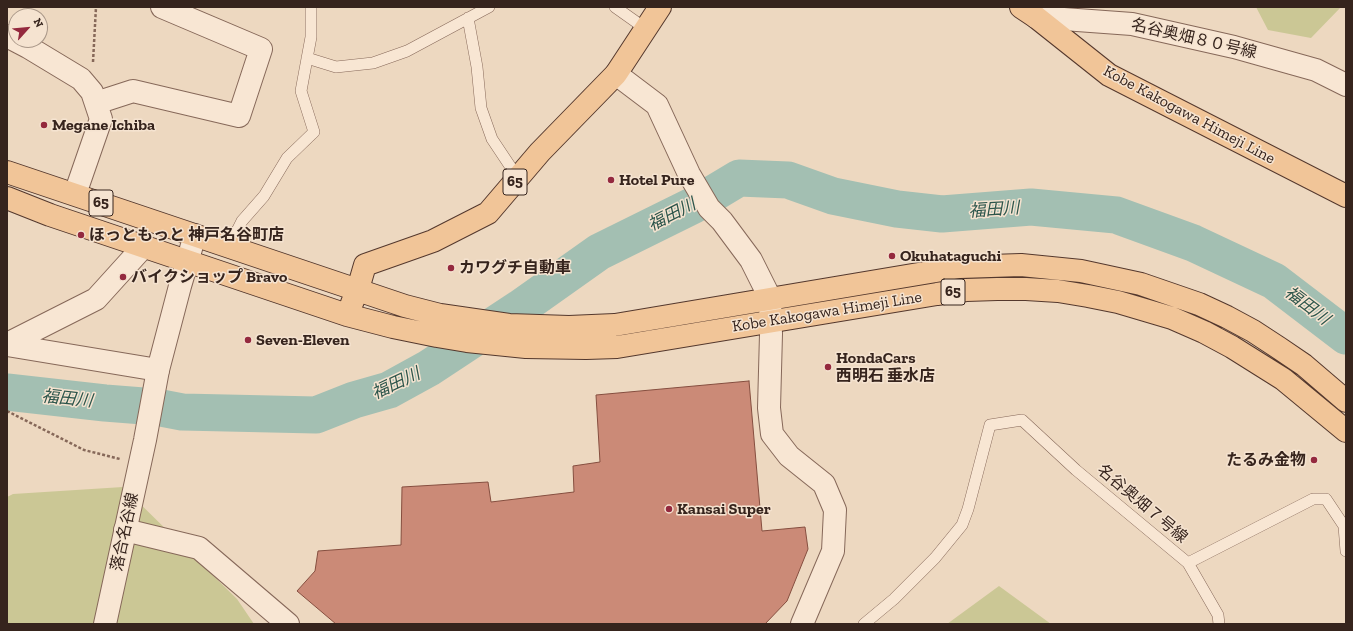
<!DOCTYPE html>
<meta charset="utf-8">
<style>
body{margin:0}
#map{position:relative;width:1353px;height:631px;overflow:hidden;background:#edd8c0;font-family:"Zilla Slab",serif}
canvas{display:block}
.frame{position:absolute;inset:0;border:8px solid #36241d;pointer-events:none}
.north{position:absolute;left:8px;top:8px;width:40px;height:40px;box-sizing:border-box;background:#f5e3d0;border:1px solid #a99788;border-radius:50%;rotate:63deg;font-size:11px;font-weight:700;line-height:16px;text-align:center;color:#36241d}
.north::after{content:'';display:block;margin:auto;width:14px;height:18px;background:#94293e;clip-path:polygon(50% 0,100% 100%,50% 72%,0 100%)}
</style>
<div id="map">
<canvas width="1353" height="631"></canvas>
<div class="frame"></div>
<div class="north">N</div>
</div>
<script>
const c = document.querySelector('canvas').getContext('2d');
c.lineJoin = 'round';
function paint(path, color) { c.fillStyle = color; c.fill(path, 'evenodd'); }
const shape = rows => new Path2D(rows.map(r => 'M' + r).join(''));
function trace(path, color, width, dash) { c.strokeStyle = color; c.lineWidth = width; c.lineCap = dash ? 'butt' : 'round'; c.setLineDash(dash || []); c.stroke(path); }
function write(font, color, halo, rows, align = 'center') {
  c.font = font + ' "Zilla Slab","Noto Sans JP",serif'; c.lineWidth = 3; c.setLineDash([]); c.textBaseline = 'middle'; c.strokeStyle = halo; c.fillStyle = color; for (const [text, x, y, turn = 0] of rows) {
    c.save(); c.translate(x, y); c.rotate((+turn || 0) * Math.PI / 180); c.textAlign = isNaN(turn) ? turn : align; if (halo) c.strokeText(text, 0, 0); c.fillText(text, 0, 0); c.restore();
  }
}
const green = shape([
 [1256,7,1341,7,1311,38,1268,30],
 [123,487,237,599,254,624,7,624,7,497,13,494],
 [999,586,1051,624,947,624]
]);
const river = shape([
 [7,392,105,403,156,407,182,412,316,415,354,400,389,390,429,368,520,308,599,252,694,205,739,178,788,180,833,196,897,209,942,214,1031,207,1116,215,1193,243,1274,281,1346,336]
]);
const building = shape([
 [749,381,762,531,805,527,808,549,787,601,765,624,336,624,297,591,315,571,318,551,401,545,402,487,488,482,491,502,574,492,573,466,600,462,596,395,749,381]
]);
const path = shape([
 [93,62,96,7],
 [7,411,84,450,120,459]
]);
const service = shape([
 [615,7,646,29],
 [468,18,477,67,481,108,492,139,518,178],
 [307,58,336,67,373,63,407,51,489,7],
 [225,244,238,229,242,221,264,196,287,158,314,132,301,91,311,37,311,7],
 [1188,563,1313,499,1326,499,1344,526,1346,551],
 [864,624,894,599,935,558,962,525,968,509,990,425,1022,420,1076,470,1188,563,1218,615,1219,624]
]);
const minor = shape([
 [1036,17,1132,24,1234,47,1316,70,1346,85],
 [7,36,28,47,81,79,92,92,101,119,75,194],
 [616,74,657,105,689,174,709,208,722,221,751,260,770,298,771,334,769,408,772,434,789,456,824,484,835,510,833,551,802,624],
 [96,103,133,91,239,116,261,49,162,7],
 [7,344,96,299,144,246],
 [7,345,158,370],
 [125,530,199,548,288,624]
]);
const tertiary = shape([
 [105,624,145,440,158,370,180,286,195,235]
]);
const primary = shape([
 [1021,7,1036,17,1109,75,1346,196],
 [7,172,405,306,440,315,509,325,569,327,615,325,960,267,1021,265,1081,271,1141,284,1199,304,1227,317,1253,331,1279,348,1304,365,1346,401],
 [7,198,50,215,347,315,393,327,437,336,467,341,526,347,586,348,617,347,937,294,966,290,997,289,1026,289,1058,291,1088,296,1118,302,1172,318,1204,332,1232,347,1283,379,1346,431],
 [352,303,358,289,365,265,433,241,488,213,540,152,616,74,660,7]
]);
const markers = [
 [44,125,4,"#94293e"],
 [611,180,4,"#94293e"],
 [81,235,4,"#94293e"],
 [892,256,4,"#94293e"],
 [451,268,4,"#94293e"],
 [123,277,4,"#94293e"],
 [248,340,4,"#94293e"],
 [828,367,4,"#94293e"],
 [1314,460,4,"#94293e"],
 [669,509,4,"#94293e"]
];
const shields = [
 [515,182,24],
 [101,203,24],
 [953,292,24]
];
const shieldNames = [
 ["65",515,182],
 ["65",101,203],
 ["65",953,292]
];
const streetNames = [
 ["名谷奥畑８０号線",1194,39,13],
 ["Kobe Kakogawa Himeji Line",1189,115,28],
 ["Kobe Kakogawa Himeji Line",827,312,-9],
 ["名谷奥畑７号線",1142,504,40],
 ["落合名谷線",125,532,-78]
];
const poiNames = [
 ["Megane Ichiba",52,125],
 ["Hotel Pure",619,180],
 ["ほっともっと 神戸名谷町店",89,235],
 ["Okuhataguchi",900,256],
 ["カワグチ自動車",459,268],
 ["バイクショップ Bravo",131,277],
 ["Seven-Eleven",256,340],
 ["HondaCars",836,358],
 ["西明石 垂水店",836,376],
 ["たるみ金物",1306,460,"right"],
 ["Kansai Super",677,509]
];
const waterNames = [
 ["福田川",994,210,-4],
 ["福田川",672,215,-27],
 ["福田川",1307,306,37],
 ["福田川",396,384,-25],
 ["福田川",67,399,6]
];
paint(green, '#cbc795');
trace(river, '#a3bfb2', 37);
paint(building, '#cb8a77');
trace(building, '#854e3f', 1);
trace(service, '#866859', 12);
trace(minor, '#866859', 24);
trace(tertiary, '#866859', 24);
trace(primary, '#54382d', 24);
trace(path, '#866859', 2.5, [3, 2]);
trace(service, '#f8e6d3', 11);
trace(minor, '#f8e6d3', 22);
trace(tertiary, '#f8e6d3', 22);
trace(primary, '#f1c598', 22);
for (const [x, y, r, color] of markers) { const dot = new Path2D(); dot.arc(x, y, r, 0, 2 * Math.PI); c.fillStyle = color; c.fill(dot); trace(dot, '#f5e3d0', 1.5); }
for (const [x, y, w] of shields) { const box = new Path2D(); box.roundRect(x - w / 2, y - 13, w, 26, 3); c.fillStyle = '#f5e3d0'; c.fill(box); trace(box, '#36241d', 1); }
write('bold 15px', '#36241d', null, shieldNames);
write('16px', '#36241d', '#f5e3d0', streetNames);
write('bold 16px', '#36241d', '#f5e3d0', poiNames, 'left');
write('italic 17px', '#2c554b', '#f5e3d0', waterNames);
</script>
